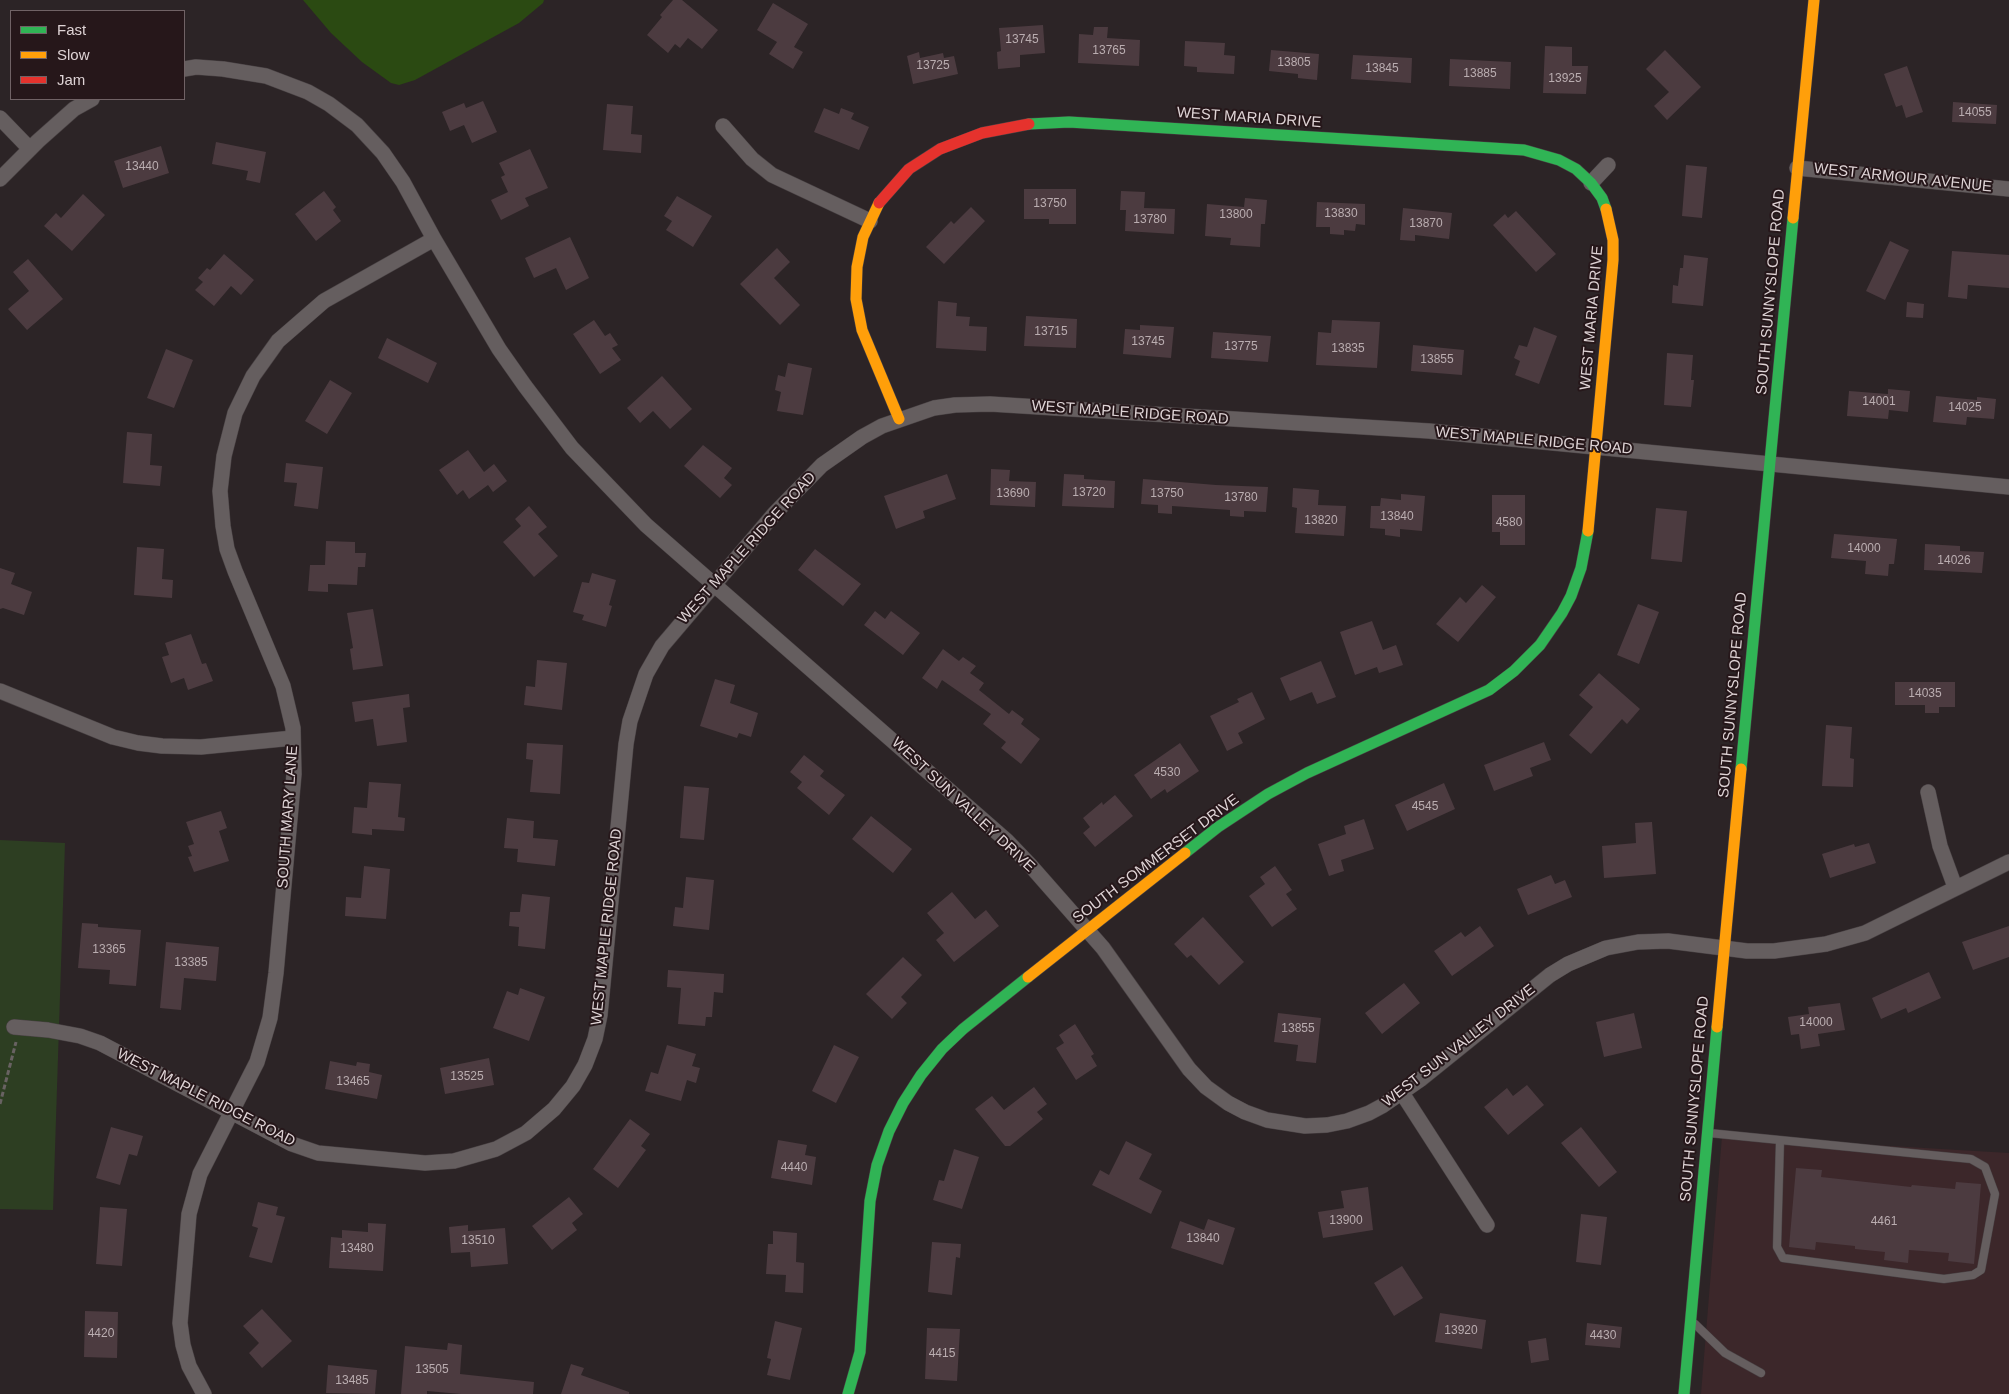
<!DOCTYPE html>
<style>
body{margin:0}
#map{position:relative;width:2009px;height:1394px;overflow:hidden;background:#2c2426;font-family:Helvetica,sans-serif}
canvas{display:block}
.legend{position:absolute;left:10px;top:10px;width:175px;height:90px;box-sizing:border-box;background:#26171a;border:1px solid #706265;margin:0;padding:6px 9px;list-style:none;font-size:15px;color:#ded3d5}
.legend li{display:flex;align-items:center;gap:10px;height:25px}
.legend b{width:25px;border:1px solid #706265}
</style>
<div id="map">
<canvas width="2009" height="1394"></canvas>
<ul class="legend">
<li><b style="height:6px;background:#30b455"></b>Fast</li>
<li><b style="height:6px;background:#ff9f0a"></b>Slow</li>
<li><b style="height:6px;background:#e5322d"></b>Jam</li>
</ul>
</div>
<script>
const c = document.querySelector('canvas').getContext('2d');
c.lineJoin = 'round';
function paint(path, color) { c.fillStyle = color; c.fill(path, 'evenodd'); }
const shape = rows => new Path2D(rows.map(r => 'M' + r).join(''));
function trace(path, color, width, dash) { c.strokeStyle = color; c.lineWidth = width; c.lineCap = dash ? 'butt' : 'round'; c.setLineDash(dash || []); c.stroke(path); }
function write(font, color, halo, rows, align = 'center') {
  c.font = font + ' Helvetica,sans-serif'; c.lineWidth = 4; c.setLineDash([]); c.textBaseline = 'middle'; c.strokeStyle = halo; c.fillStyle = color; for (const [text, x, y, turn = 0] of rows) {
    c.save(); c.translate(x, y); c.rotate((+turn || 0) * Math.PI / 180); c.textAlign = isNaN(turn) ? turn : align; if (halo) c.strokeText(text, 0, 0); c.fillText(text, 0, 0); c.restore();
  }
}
const built = shape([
 [1722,1136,2009,1153,2009,1394,1701,1394]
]);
const green = shape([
 [0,840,65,843,53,1210,0,1209]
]);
const water = shape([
 [303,0,544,0,543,3,519,23,415,80,399,85,391,83,362,62,331,33]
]);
const building = shape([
 [673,0,682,0,718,30,702,49,688,38,680,48,675,44,668,53,647,35,662,17,660,15],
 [773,3,808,24,794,47,803,52,793,69,769,54,777,42,757,30],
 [1043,25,1045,53,1020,55,1020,67,998,69,997,52,1001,51,999,28],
 [1094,27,1108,27,1107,38,1140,40,1139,66,1078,63,1079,34,1093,35],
 [1185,41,1225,43,1224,55,1235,56,1234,74,1197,72,1197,67,1184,66],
 [1545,46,1572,47,1572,66,1588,66,1586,94,1543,93],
 [1271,50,1319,54,1317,80,1298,78,1298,74,1269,71],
 [1665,50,1701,87,1667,120,1654,106,1669,92,1646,69],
 [919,52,920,58,943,53,944,58,954,56,958,74,913,84,907,56],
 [1353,55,1412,58,1411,83,1351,79],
 [1450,59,1511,62,1510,89,1449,86],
 [1907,66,1923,112,1906,118,1902,105,1896,107,1884,74],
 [483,101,497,132,472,143,464,125,450,131,442,112,464,103,466,108],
 [1953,102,1997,105,1996,124,1952,122],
 [607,104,633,106,631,134,642,135,641,153,603,150],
 [824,108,839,114,841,108,854,113,851,119,869,127,859,150,814,132],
 [216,142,266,152,260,183,246,180,248,171,212,164],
 [161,146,169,173,123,188,114,161],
 [530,149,548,188,525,198,529,206,501,220,491,200,508,192,501,177,505,175,499,163],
 [1686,165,1707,167,1702,218,1682,216],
 [1024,189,1076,189,1076,224,1049,224,1049,219,1024,219],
 [324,191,336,207,333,210,341,221,316,241,295,214],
 [1121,191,1145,192,1144,208,1175,209,1174,234,1125,231,1126,210,1120,210],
 [83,194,105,215,72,251,44,226,56,213,61,218],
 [677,196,712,216,693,247,666,230,672,221,664,216],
 [1245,198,1267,200,1265,224,1261,224,1260,247,1230,245,1231,238,1205,236,1207,204,1244,207],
 [1317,202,1365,204,1365,225,1356,224,1355,231,1344,230,1344,235,1330,234,1330,227,1316,227],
 [971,207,985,221,944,264,926,247,951,221,954,224],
 [1403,208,1452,213,1449,239,1415,235,1415,241,1400,240],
 [1516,211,1556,254,1536,272,1493,225,1505,214,1508,218],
 [570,237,589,278,566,290,556,268,534,278,525,258],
 [1890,241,1909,250,1885,300,1866,291],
 [777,248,790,262,774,278,800,305,780,325,740,284],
 [1952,251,2009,255,2009,288,1968,285,1967,299,1948,297],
 [224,254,254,280,241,295,231,286,214,306,195,290,203,282,198,278,207,268,210,270],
 [1684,255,1708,258,1703,306,1672,303,1673,285,1678,286,1680,268,1683,268],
 [28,259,63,299,27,330,8,309,29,291,13,272],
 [938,301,957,303,956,316,970,317,969,326,987,327,986,351,936,348],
 [1907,302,1924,304,1923,318,1906,317],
 [1026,316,1077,319,1076,348,1024,346],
 [594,320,605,336,610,333,618,345,612,348,621,360,600,374,573,334],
 [1332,320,1380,322,1377,368,1316,365,1318,332,1331,333],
 [1140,325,1174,327,1171,358,1123,354,1125,329,1140,330],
 [1534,327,1557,336,1539,384,1515,375,1520,361,1514,358,1519,345,1527,347],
 [1213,332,1271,336,1268,362,1211,358],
 [387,338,437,363,428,383,378,358],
 [1413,345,1464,350,1462,375,1411,371],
 [166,349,193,360,174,408,147,398],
 [1667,353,1693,355,1691,380,1694,380,1691,407,1664,405],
 [788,363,812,368,803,415,777,411,781,392,775,390,778,375,785,377],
 [662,376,692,409,670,429,653,411,640,423,627,408],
 [330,380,352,393,327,434,305,421],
 [1888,389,1910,391,1908,412,1889,410,1888,419,1847,416,1849,391,1888,394],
 [1936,396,1977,400,1977,397,1996,399,1994,419,1967,417,1966,425,1933,422],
 [127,432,152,434,150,465,162,466,160,486,123,483],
 [703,445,732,468,724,478,732,485,720,498,684,466],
 [468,450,484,472,494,464,507,481,493,492,488,485,469,499,463,490,457,495,439,470],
 [286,463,323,467,318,509,294,506,297,483,284,482],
 [991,469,1010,470,1009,481,1036,482,1035,507,990,505],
 [947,474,956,499,923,511,925,518,896,529,884,496],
 [1064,474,1084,475,1084,479,1115,481,1114,508,1062,506],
 [1143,479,1216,485,1268,487,1266,512,1244,511,1244,517,1230,516,1230,510,1172,506,1172,514,1158,513,1158,505,1141,504],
 [1293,488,1319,490,1318,505,1346,506,1344,536,1295,533,1297,508,1292,507],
 [1401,494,1425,496,1422,531,1400,529,1400,537,1385,535,1385,529,1370,528,1371,506,1380,506,1381,498,1401,500],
 [1492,495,1525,495,1525,545,1500,545,1500,532,1492,532],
 [529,506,547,527,538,534,558,556,534,577,503,542,521,526,515,519],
 [1656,508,1687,511,1682,562,1651,559],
 [1834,534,1897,539,1894,564,1889,564,1888,576,1865,574,1866,561,1831,558],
 [326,541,355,542,355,553,366,553,365,567,358,567,357,585,328,584,328,592,308,591,310,565,325,565],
 [1925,544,1960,546,1960,551,1984,552,1982,573,1924,570],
 [137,547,164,549,162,579,173,580,172,598,134,595],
 [815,549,861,584,843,606,798,570],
 [0,568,15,573,11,584,32,592,24,615,3,608,0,609],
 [592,573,616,580,609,605,612,606,606,627,582,620,584,615,573,612,582,582,589,583],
 [1482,585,1496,597,1458,642,1436,624,1460,597,1466,603],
 [1638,604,1659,612,1639,664,1617,655],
 [373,609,383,666,353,670,350,649,353,648,347,613],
 [875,611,885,619,891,611,920,633,903,655,864,625],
 [1372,621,1383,650,1396,645,1403,665,1379,673,1377,667,1355,675,1340,632],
 [191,634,202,664,206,663,213,681,188,690,184,678,171,683,162,657,169,655,165,643],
 [943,649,959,661,963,657,976,666,970,673,984,683,979,690,1009,714,1012,710,1024,719,1021,724,1040,739,1021,764,1001,748,1006,742,983,724,991,714,942,680,937,689,922,678],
 [537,660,567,663,562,710,524,705,526,686,535,687],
 [1321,661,1336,697,1317,704,1312,692,1290,701,1280,678],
 [1599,673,1640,709,1627,724,1622,719,1591,754,1569,735,1593,707,1579,695],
 [715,679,735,685,730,703,758,713,751,737,739,733,737,738,700,726],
 [1895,682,1955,682,1955,707,1939,707,1939,713,1925,713,1925,705,1895,705],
 [1252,692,1265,719,1238,733,1243,743,1227,751,1210,716,1239,702,1237,699],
 [409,694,410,707,403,708,407,742,377,746,373,719,355,722,352,702],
 [1826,725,1852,727,1850,758,1854,759,1853,787,1822,786],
 [1544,742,1551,760,1530,768,1533,776,1494,791,1484,765],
 [527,743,563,745,560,794,530,792,533,760,526,759],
 [1180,743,1199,771,1167,793,1165,789,1151,799,1134,775],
 [804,755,824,771,820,776,845,795,829,815,797,788,802,782,790,772],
 [369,782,401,784,398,817,405,818,404,831,372,829,372,835,352,833,354,807,367,808],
 [1444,783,1455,809,1407,831,1395,805],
 [684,786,709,788,704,840,680,838],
 [1115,795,1133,816,1095,847,1083,833,1090,827,1083,818,1102,802,1103,805],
 [221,811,227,828,219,831,229,861,194,872,188,857,192,856,188,846,194,844,186,822],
 [871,816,912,849,893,873,852,839],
 [507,818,534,821,533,838,558,840,555,866,517,862,518,849,504,848],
 [1364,819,1374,849,1341,860,1344,871,1329,876,1318,844,1346,834,1344,826],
 [1652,822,1656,874,1604,878,1602,846,1636,843,1635,823],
 [1869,843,1876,863,1830,878,1822,854,1854,844,1855,847],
 [364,866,390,869,386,919,345,916,346,897,361,898],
 [1275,866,1292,890,1286,894,1297,909,1272,927,1249,896,1265,884,1260,877],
 [1551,875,1555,884,1565,880,1572,897,1528,915,1517,889],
 [686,877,714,880,709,930,673,926,675,907,683,908],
 [952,892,975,919,986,910,999,926,954,962,936,940,944,933,927,913],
 [522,894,550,897,545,949,518,946,519,927,509,926,510,912,520,912],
 [1203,917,1244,962,1219,985,1191,955,1187,958,1174,944],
 [82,923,98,924,98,927,141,930,136,986,109,984,110,970,78,968],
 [1480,926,1494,946,1452,976,1434,951,1461,932,1465,937],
 [2009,926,2009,957,1973,970,1962,942],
 [166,942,219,947,216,981,184,978,181,1010,160,1008],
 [903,957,922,975,901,997,907,1003,892,1019,866,994],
 [668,970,724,974,723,993,714,992,712,1017,706,1017,705,1026,678,1024,681,988,667,987],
 [1929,972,1941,998,1908,1013,1906,1008,1881,1019,1872,998],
 [1404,983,1420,1003,1382,1034,1365,1013],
 [520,988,545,997,529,1041,493,1028,507,991,518,995],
 [1840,1003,1845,1030,1818,1034,1820,1046,1801,1049,1799,1034,1791,1035,1788,1017,1809,1014,1808,1007],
 [1278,1013,1321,1018,1316,1063,1296,1061,1298,1045,1274,1042],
 [1634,1013,1642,1048,1604,1057,1596,1022],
 [1075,1024,1094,1054,1091,1056,1097,1066,1076,1080,1056,1048,1064,1043,1059,1035],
 [667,1045,696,1054,692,1066,700,1068,696,1083,687,1080,681,1101,645,1091,651,1072,658,1074],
 [834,1045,859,1057,836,1103,812,1091],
 [489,1058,494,1085,445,1094,440,1068],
 [330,1061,356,1066,357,1062,370,1064,369,1072,382,1075,377,1099,325,1089],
 [1527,1085,1544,1105,1508,1135,1484,1107,1507,1088,1513,1096],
 [1034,1087,1047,1104,1037,1112,1043,1119,1010,1146,1005,1146,975,1109,992,1096,1004,1110],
 [630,1119,650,1134,641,1146,646,1150,618,1188,593,1169],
 [111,1127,143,1136,137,1156,129,1154,120,1185,96,1178],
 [1581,1127,1617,1172,1599,1187,1561,1143],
 [778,1140,807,1145,805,1155,816,1157,812,1185,771,1178],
 [1126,1141,1152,1154,1139,1179,1162,1191,1151,1214,1092,1185,1100,1170,1109,1175],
 [954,1149,979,1157,962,1209,933,1200,939,1180,944,1181],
 [1796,1168,1822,1170,1821,1177,1911,1187,1912,1185,1955,1189,1956,1182,1981,1184,1974,1264,1948,1261,1949,1253,1909,1250,1908,1263,1884,1260,1885,1252,1855,1249,1855,1246,1816,1242,1815,1250,1789,1247],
 [1368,1187,1373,1230,1323,1238,1318,1212,1344,1208,1341,1191],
 [569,1197,583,1214,572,1223,577,1230,552,1250,532,1226],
 [258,1202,278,1207,276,1215,285,1217,272,1263,249,1257,258,1228,252,1226],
 [100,1207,127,1209,122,1266,96,1264],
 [1581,1214,1607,1217,1601,1265,1576,1262],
 [1208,1219,1235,1228,1223,1265,1171,1248,1180,1221,1204,1230],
 [368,1223,386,1224,383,1271,329,1268,331,1237,342,1238,342,1230,368,1232],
 [468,1225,468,1231,505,1228,508,1264,471,1267,470,1252,451,1253,449,1227],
 [773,1231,797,1233,796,1262,804,1263,803,1293,785,1292,786,1275,766,1274,768,1244,773,1244],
 [932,1242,961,1244,960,1258,956,1257,952,1295,928,1292],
 [1402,1266,1423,1298,1394,1316,1374,1283],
 [262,1309,292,1341,262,1368,249,1353,259,1343,243,1326],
 [85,1311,118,1312,117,1358,84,1357],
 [1440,1313,1486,1320,1482,1349,1435,1342],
 [775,1321,802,1328,790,1380,767,1375,771,1359,767,1358],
 [1587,1323,1622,1327,1620,1348,1585,1345],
 [927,1328,960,1329,957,1381,925,1379],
 [1546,1338,1549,1360,1531,1363,1528,1341],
 [448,1343,462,1345,460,1374,534,1382,533,1394,461,1394,427,1391,427,1394,401,1394,405,1346,447,1350],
 [571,1364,584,1368,581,1375,629,1392,629,1394,561,1394],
 [328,1365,377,1370,375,1394,326,1393]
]);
const path = shape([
 [0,1104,16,1042]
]);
const lane = shape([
 [1709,1133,1971,1159,1985,1167,1995,1194,1981,1270,1973,1275,1944,1279,1783,1258,1777,1247,1780,1141],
 [1695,1324,1725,1353,1761,1373]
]);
const street = shape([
 [184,69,196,67,223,69,266,76,308,92,329,104,357,125,383,153,403,182,434,239,499,349,525,386,572,448,646,525,1007,841,1030,865,1103,948,1189,1069,1206,1087,1228,1103,1245,1112,1267,1120,1305,1126,1327,1125,1347,1121,1369,1113,1382,1106,1421,1079,1550,975,1568,964,1606,948,1638,942,1668,941,1747,951,1774,951,1826,944,1865,933,2009,862],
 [0,118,30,149],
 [723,126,752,159,772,175,870,221],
 [1797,168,2009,189],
 [0,179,38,141,74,109,92,99],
 [1591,183,1608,165],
 [0,691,113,737,138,743,162,746,201,747,293,738],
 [1928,792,1940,846,1955,887],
 [14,1027,48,1030,80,1036,100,1043,292,1144,318,1153,425,1163,454,1161,496,1149,526,1133,554,1109,573,1086,585,1065,595,1039,600,1015,626,744,630,721,646,674,662,646,775,513,822,465,862,437,882,426,934,408,955,405,990,404,1429,431,2009,487],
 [1402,1093,1487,1225],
 [204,1394,189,1366,183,1345,180,1323,189,1214,200,1174,257,1062,270,1018,276,973,294,774,293,728,283,686,235,571,227,549,223,526,220,491,224,456,235,413,253,376,278,341,324,301,434,239]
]);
const fast = shape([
 [1029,124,1069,122,1524,150,1559,160,1576,169,1591,183,1602,198,1606,209],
 [1741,769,1793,218],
 [1185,853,1218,827,1268,794,1307,773,1489,690,1514,671,1540,645,1562,613,1571,596,1581,568,1588,531],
 [848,1394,860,1352,870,1201,877,1165,889,1131,903,1103,921,1075,942,1049,963,1029,1028,977],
 [1684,1394,1717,1027]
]);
const slow = shape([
 [879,203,863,237,857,267,856,299,862,330,899,419],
 [1793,218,1814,0],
 [1588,531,1613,260,1613,240,1606,209],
 [1028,977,1185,853],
 [1717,1027,1741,769]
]);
const jam = shape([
 [879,203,909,169,940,149,982,133,1029,124]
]);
const numberNames = [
 ["13745",1022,40],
 ["13765",1109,51],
 ["13805",1294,63],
 ["13725",933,66],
 ["13845",1382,69],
 ["13885",1480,74],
 ["13925",1565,79],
 ["14055",1975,113],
 ["13440",142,167],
 ["13750",1050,204],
 ["13830",1341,214],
 ["13800",1236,215],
 ["13780",1150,220],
 ["13870",1426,224],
 ["13715",1051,332],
 ["13745",1148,342],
 ["13775",1241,347],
 ["13835",1348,349],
 ["13855",1437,360],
 ["14001",1879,402],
 ["14025",1965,408],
 ["13720",1089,493],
 ["13690",1013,494],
 ["13750",1167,494],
 ["13780",1241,498],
 ["13840",1397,517],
 ["13820",1321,521],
 ["4580",1509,523],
 ["14000",1864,549],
 ["14026",1954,561],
 ["14035",1925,694],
 ["4530",1167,773],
 ["4545",1425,807],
 ["13365",109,950],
 ["13385",191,963],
 ["14000",1816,1023],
 ["13855",1298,1029],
 ["13525",467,1077],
 ["13465",353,1082],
 ["4440",794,1168],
 ["13900",1346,1221],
 ["4461",1884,1222],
 ["13840",1203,1239],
 ["13510",478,1241],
 ["13480",357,1249],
 ["13920",1461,1331],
 ["4420",101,1334],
 ["4430",1603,1336],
 ["4415",942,1354],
 ["13505",432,1370],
 ["13485",352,1381]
];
const streetNames = [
 ["WEST MARIA DRIVE",1249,118,4],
 ["WEST ARMOUR AVENUE",1903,178,6],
 ["SOUTH SUNNYSLOPE ROAD",1771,292,-85],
 ["WEST MARIA DRIVE",1592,318,-85],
 ["WEST MAPLE RIDGE ROAD",1130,413,4],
 ["WEST MAPLE RIDGE ROAD",1534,441,5],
 ["WEST MAPLE RIDGE ROAD",747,548,-48],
 ["SOUTH SUNNYSLOPE ROAD",1733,695,-85],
 ["WEST SUN VALLEY DRIVE",963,805,43],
 ["SOUTH MARY LANE",288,817,-86],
 ["SOUTH SOMMERSET DRIVE",1156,859,-37],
 ["WEST MAPLE RIDGE ROAD",607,927,-84],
 ["WEST SUN VALLEY DRIVE",1459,1046,-38],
 ["WEST MAPLE RIDGE ROAD",206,1098,27],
 ["SOUTH SUNNYSLOPE ROAD",1695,1099,-85]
];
paint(built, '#3c272a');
paint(green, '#2d3e22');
paint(water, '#2b4a12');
paint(building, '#4c3b40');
trace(lane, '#484143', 9);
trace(street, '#484143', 16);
trace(fast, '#484143', 12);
trace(slow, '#484143', 12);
trace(jam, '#484143', 12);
trace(path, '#686262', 3, [5, 2.5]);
trace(lane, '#655e5f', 8);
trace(street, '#655e5f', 15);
trace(fast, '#30b455', 11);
trace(slow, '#ff9f0a', 11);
trace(jam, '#e5322d', 11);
write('12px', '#baadb0', null, numberNames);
write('15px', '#ded3d5', '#26171a', streetNames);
</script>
